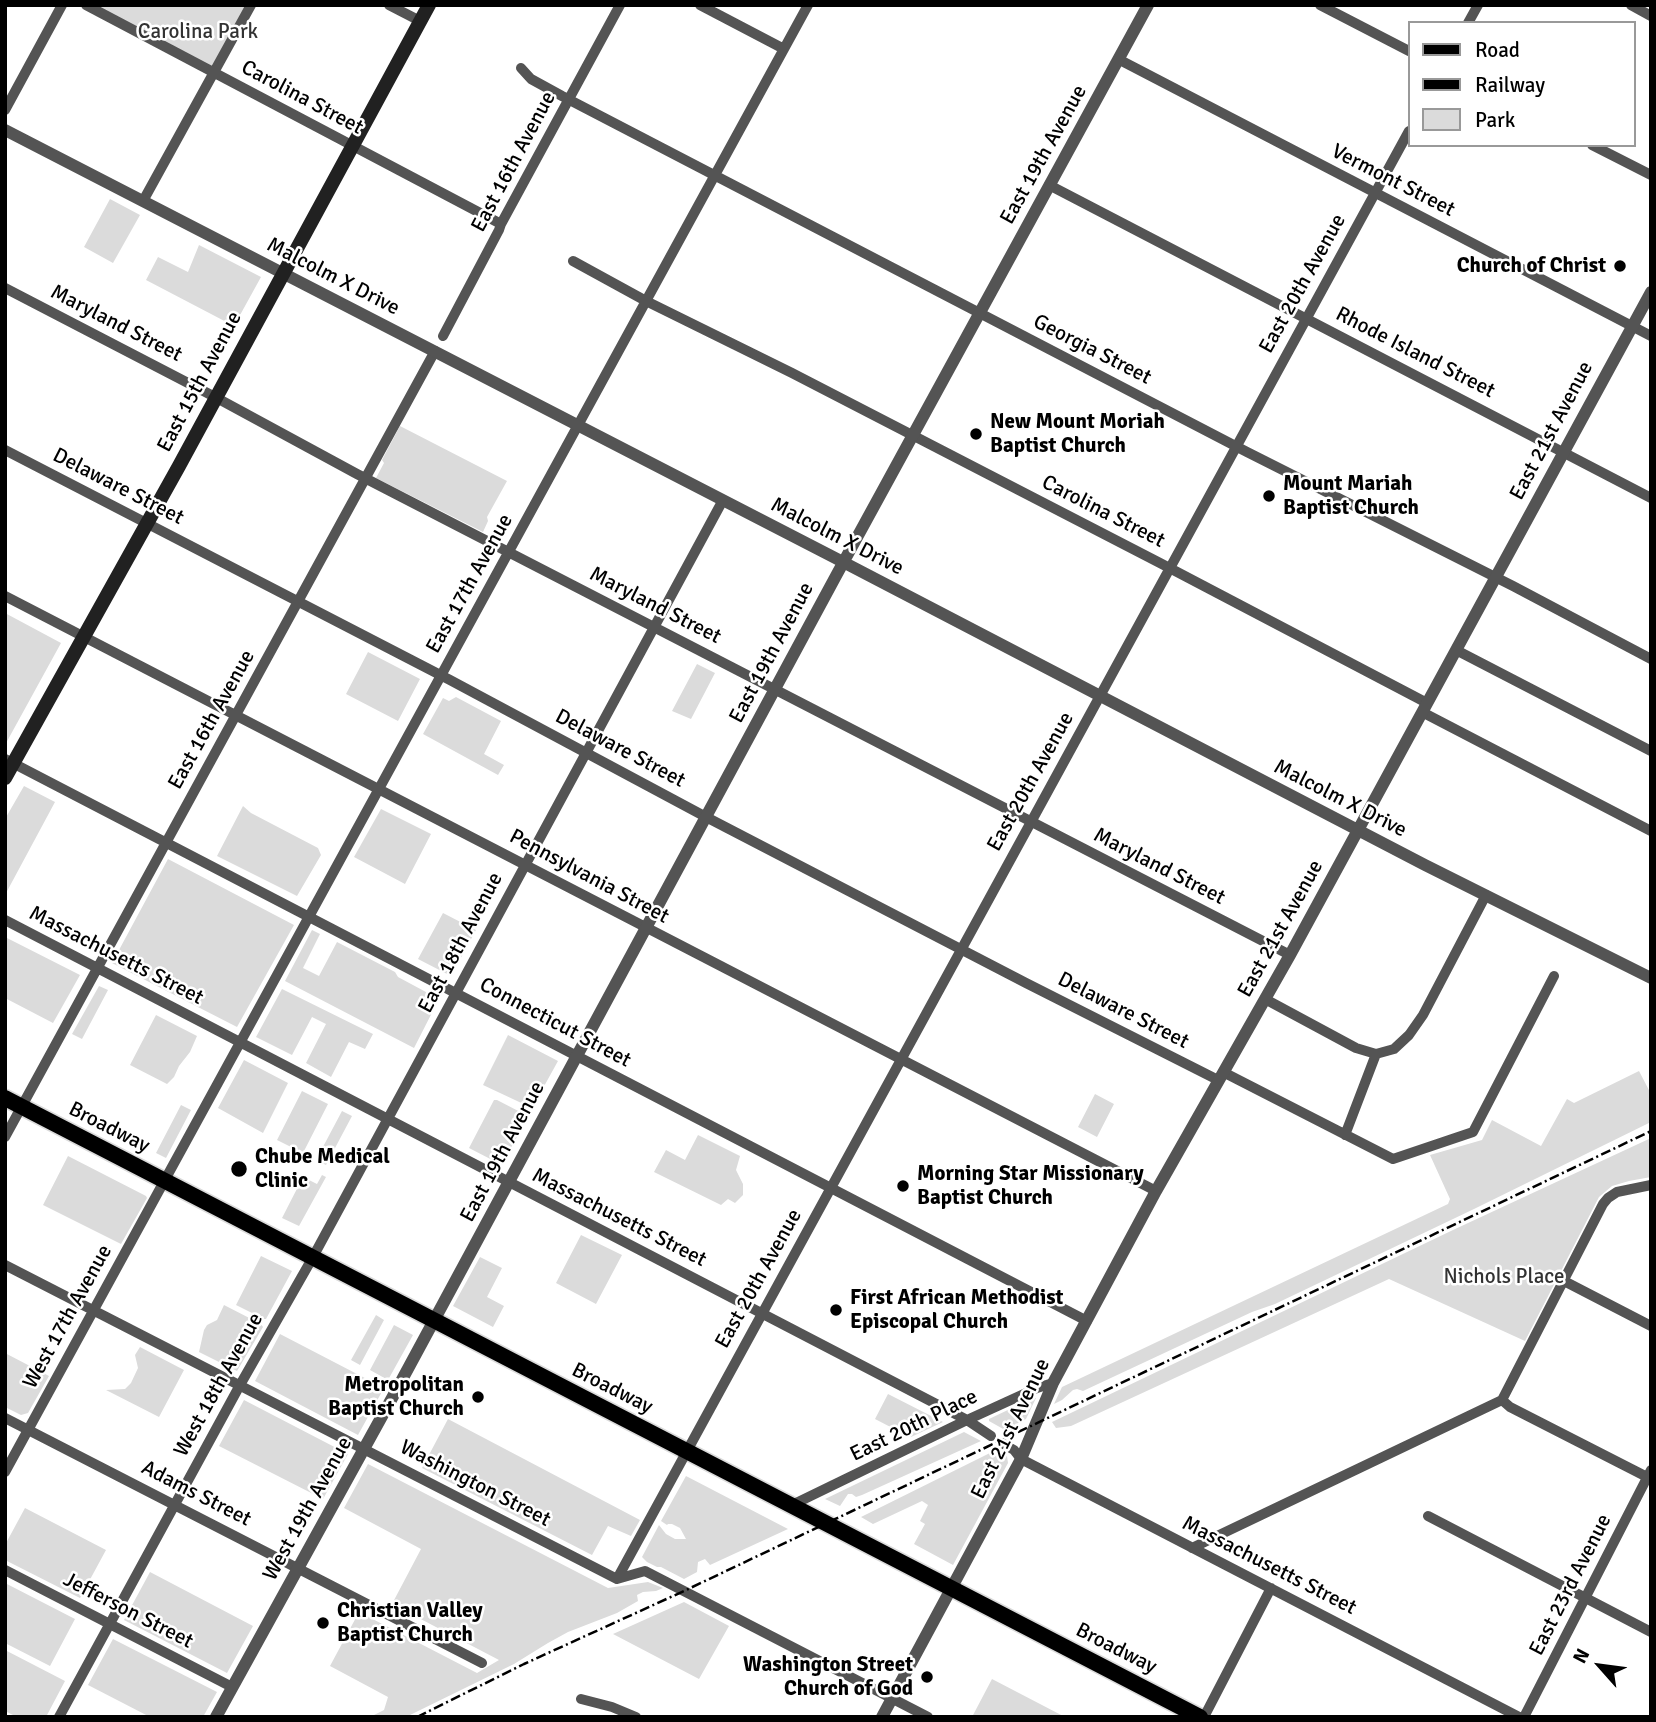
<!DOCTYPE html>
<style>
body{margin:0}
#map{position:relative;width:1656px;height:1722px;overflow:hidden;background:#fff;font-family:Signika,sans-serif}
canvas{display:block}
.frame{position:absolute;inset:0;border:7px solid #000;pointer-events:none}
.legend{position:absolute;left:1408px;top:21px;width:228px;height:126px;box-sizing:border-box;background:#fff;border:2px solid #999;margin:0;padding:9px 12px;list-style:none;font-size:21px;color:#000}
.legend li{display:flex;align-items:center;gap:14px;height:35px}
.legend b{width:35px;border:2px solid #999}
.north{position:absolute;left:1565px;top:1631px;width:70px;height:70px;-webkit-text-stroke:5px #fff;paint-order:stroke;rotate:298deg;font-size:19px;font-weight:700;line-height:28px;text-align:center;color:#000}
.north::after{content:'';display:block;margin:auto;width:24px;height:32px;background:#000;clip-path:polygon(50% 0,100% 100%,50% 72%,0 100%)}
</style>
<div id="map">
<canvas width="1656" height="1722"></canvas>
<div class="frame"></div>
<ul class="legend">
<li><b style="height:9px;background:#000"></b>Road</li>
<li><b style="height:9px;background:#000"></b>Railway</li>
<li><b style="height:19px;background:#dbdbdb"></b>Park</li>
</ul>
<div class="north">N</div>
</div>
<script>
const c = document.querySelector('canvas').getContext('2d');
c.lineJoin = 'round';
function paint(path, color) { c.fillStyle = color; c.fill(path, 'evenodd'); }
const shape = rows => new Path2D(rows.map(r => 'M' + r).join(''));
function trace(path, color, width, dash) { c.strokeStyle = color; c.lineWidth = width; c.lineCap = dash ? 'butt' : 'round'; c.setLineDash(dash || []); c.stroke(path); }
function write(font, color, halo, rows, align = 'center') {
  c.font = font + ' Signika,sans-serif'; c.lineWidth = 5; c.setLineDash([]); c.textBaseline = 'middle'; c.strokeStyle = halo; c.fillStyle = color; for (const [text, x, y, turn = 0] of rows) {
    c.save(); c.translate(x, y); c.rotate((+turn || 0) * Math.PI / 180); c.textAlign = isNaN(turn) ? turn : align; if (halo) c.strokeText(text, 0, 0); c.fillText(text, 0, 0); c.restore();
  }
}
const green = shape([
 [89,5,246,5,211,71],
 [110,199,140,215,113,263,84,247],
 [199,245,261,277,234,326,146,280,158,257,188,272],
 [400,426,507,481,487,517,488,521,483,532,376,478,384,463,382,460],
 [5,613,61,643,5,745],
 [368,652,420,679,398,721,346,694],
 [697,664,715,673,691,719,672,711],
 [456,697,501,721,484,754,504,765,498,775,423,734,443,698,449,701],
 [24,786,55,802,5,895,5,819],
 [243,806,251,813,318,848,321,855,297,896,217,856],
 [381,809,431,834,405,884,354,857],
 [168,859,294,925,237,1027,112,963],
 [443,913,476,930,451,976,418,959],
 [312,930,320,934,303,968,319,976,337,942,395,972,398,977,439,999,414,1048,285,981],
 [5,937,80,975,53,1023,5,998],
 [99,986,108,990,82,1039,72,1034],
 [282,989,373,1034,365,1049,349,1042,331,1077,306,1063,326,1024,312,1017,292,1055,256,1037],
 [156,1015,197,1036,190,1052,179,1066,174,1077,167,1084,130,1065],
 [508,1035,558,1061,532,1108,483,1085],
 [244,1060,288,1083,263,1133,218,1108],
 [1639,1071,1651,1094,1651,1122,1474,1209,1275,1304,1252,1312,1083,1391,1077,1389,1073,1390,1062,1400,1054,1404,1062,1387,1448,1204,1450,1199,1430,1155,1482,1140,1492,1120,1541,1146,1567,1099,1574,1103],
 [302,1091,328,1104,303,1153,277,1140],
 [1095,1094,1114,1104,1097,1137,1078,1127],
 [494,1100,497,1100,528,1116,502,1165,469,1148],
 [181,1105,191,1110,166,1158,156,1153],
 [342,1111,352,1116,326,1165,316,1160],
 [698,1135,740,1156,736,1170,743,1184,743,1195,735,1203,728,1199,721,1205,654,1172,666,1150,685,1160],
 [1651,1138,1651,1177,1629,1181,1612,1186,1599,1197,1525,1341,1389,1279,1071,1426,1056,1428,1052,1422,1453,1230],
 [68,1156,146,1196,147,1198,121,1244,43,1205],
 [322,1175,326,1177,299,1226,282,1218,303,1177,317,1184],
 [581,1235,622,1255,596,1304,556,1283],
 [261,1256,292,1271,266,1319,264,1319,236,1305],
 [480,1257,502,1268,487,1297,504,1306,493,1327,453,1306],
 [224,1305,261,1324,263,1327,237,1371,199,1352,204,1330,207,1325,217,1320],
 [376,1315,384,1320,360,1365,351,1360],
 [394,1325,413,1335,388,1380,370,1370],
 [280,1334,384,1388,358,1435,255,1381],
 [140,1347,184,1370,159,1417,106,1390,125,1389,131,1383,138,1368,135,1355],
 [5,1353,49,1376,28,1413,21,1415,5,1407],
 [888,1394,943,1422,911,1437,904,1434,875,1419],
 [1033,1398,1036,1398,1026,1419,1005,1430,989,1421,989,1419],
 [244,1400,348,1454,323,1499,219,1446],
 [448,1419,640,1520,631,1536,608,1526,592,1555,422,1468],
 [964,1432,981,1441,862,1495,856,1497,852,1494,848,1494,840,1506,825,1499],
 [998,1449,1007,1456,1008,1463,953,1565,914,1544,925,1524,920,1521,928,1505,922,1501,873,1524,861,1517],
 [368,1464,608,1588,648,1582,663,1588,656,1591,643,1592,637,1595,638,1601,617,1613,568,1632,548,1643,514,1664,410,1715,405,1717,370,1717,384,1710,388,1697,330,1666,359,1612,477,1673,499,1660,392,1604,421,1549,344,1508],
 [686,1476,788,1529,710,1565,705,1559,698,1562,697,1572,684,1579,661,1567,657,1567,647,1562,642,1557,659,1525,666,1534,675,1539,686,1539,680,1528,672,1524,668,1524,667,1525,661,1521],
 [25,1508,106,1550,80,1598,5,1560,5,1545],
 [150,1572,253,1626,227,1673,124,1620],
 [5,1583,75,1619,50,1666,5,1643],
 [684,1602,729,1626,699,1679,613,1634],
 [113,1639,217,1692,203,1717,150,1717,88,1685],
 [5,1650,65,1681,46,1717,17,1717,5,1711],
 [992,1679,1065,1717,972,1717]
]);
const minor = shape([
 [86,5,501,224],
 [389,5,420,21],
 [700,5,784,49],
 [1320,5,1409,51],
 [1631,5,1651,16],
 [1468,23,1478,5],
 [1118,59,1651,336],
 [521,68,531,79,562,96,1247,452,1513,586,1651,659],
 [5,110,62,5],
 [1592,145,1651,175],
 [1049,185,1651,498],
 [143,201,251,5],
 [573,261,646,301,792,373,1160,563,1427,703],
 [5,288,215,397,357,474,1290,955],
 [443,336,499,230,501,224,620,5],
 [5,450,450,680,706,817,1026,983,1218,1080],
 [5,596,1156,1191],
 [1456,650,1651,751],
 [1422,712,1651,831],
 [5,759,1087,1321],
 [5,920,967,1420,991,1436],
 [1265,999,1356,1048,1376,1054,1394,1049,1409,1035,1423,1015,1486,895],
 [1223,1072,1393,1159,1473,1132,1554,976],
 [1345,1135,1376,1054],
 [5,1137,435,351],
 [5,1265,617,1579,645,1571,928,1717],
 [1564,1281,1651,1326],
 [1502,1400,1603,1204,1608,1198,1617,1192,1651,1185],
 [1502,1400,1510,1407,1651,1479],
 [5,1418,482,1663],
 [1005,1445,1014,1450,1021,1459,1519,1717],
 [5,1472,808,5],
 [792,1505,967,1420,1037,1388,1053,1383],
 [1428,1516,1651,1632],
 [1192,1548,1502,1400],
 [5,1570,232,1687],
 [617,1579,1409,131],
 [581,1699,612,1707,636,1717],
 [59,1717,240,1385,313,1257,723,500],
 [1204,1717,1271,1588],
 [1524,1717,1651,1470]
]);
const tertiary = shape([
 [5,130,843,562,1425,865,1651,978],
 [216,1717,397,1389,837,574,1148,5],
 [882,1717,1021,1459,1053,1383,1156,1191,1290,955,1651,292]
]);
const secondary = shape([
 [5,778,179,466,429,5]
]);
const primary = shape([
 [5,1098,1200,1717]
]);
const rail = shape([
 [417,1717,524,1664,684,1591,1651,1131]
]);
const markers = [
 [1620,266,7,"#000"],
 [976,434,7,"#000"],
 [1269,496,7,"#000"],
 [239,1169,9,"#000"],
 [903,1186,7,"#000"],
 [836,1310,7,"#000"],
 [478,1397,7,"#000"],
 [323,1623,7,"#000"],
 [927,1677,7,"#000"]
];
const parkNames = [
 ["Carolina Park",198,32],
 ["Nichols Place",1504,1277]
];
const streetNames = [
 ["Carolina Street",302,98,28],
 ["East 19th Avenue",1044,155,-61],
 ["East 16th Avenue",514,162,-62],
 ["Vermont Street",1393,181,27],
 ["Malcolm X Drive",333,277,27],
 ["East 20th Avenue",1303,284,-61],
 ["Maryland Street",116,324,27],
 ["Georgia Street",1092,350,27],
 ["Rhode Island Street",1415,353,27],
 ["East 15th Avenue",200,382,-62],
 ["East 21st Avenue",1552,431,-62],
 ["Delaware Street",118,487,27],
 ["Carolina Street",1103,512,27],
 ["Malcolm X Drive",837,537,27],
 ["East 17th Avenue",470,584,-61],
 ["Maryland Street",655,606,27],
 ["East 19th Avenue",772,653,-62],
 ["East 16th Avenue",212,720,-61],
 ["Delaware Street",620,749,28],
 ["East 20th Avenue",1031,782,-61],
 ["Malcolm X Drive",1340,799,27],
 ["Maryland Street",1159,867,27],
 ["Pennsylvania Street",589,877,28],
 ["East 21st Avenue",1281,929,-61],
 ["East 18th Avenue",461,943,-62],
 ["Massachusetts Street",116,956,27],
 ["Delaware Street",1123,1011,27],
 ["Connecticut Street",555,1023,28],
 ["Broadway",109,1128,27],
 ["East 19th Avenue",503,1152,-62],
 ["Massachusetts Street",619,1218,27],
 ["East 20th Avenue",759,1279,-61],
 ["West 17th Avenue",68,1317,-61],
 ["West 18th Avenue",219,1385,-61],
 ["Broadway",612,1389,27],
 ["East 20th Place",914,1426,-26],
 ["East 21st Avenue",1011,1429,-64],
 ["Washington Street",475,1484,27],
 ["Adams Street",196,1494,27],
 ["West 19th Avenue",308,1509,-61],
 ["Massachusetts Street",1269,1566,27],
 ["East 23rd Avenue",1571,1585,-63],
 ["Jefferson Street",128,1611,27],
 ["Broadway",1116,1649,27]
];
const poiNames = [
 ["Church of Christ",1606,266,"right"],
 ["New Mount Moriah",990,422],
 ["Baptist Church",990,446],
 ["Mount Mariah",1283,484],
 ["Baptist Church",1283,508],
 ["Chube Medical",255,1157],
 ["Clinic",255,1181],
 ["Morning Star Missionary",917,1174],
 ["Baptist Church",917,1198],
 ["First African Methodist",850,1298],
 ["Episcopal Church",850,1322],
 ["Metropolitan",464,1385,"right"],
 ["Baptist Church",464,1409,"right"],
 ["Christian Valley",337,1611],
 ["Baptist Church",337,1635],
 ["Washington Street",913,1665,"right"],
 ["Church of God",913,1689,"right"]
];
paint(green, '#dbdbdb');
trace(primary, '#dbdbdb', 19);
trace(minor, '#545454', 10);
trace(tertiary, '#545454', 12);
trace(secondary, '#212121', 14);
trace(primary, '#000', 16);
trace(rail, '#000', 2.5, [10, 3.5, 2, 3.5]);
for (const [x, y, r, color] of markers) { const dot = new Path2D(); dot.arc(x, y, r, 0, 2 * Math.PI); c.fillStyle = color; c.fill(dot); trace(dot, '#fff', 2.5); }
write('21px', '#323232', '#fff', parkNames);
write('21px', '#000', '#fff', streetNames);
write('bold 21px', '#000', '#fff', poiNames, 'left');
</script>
